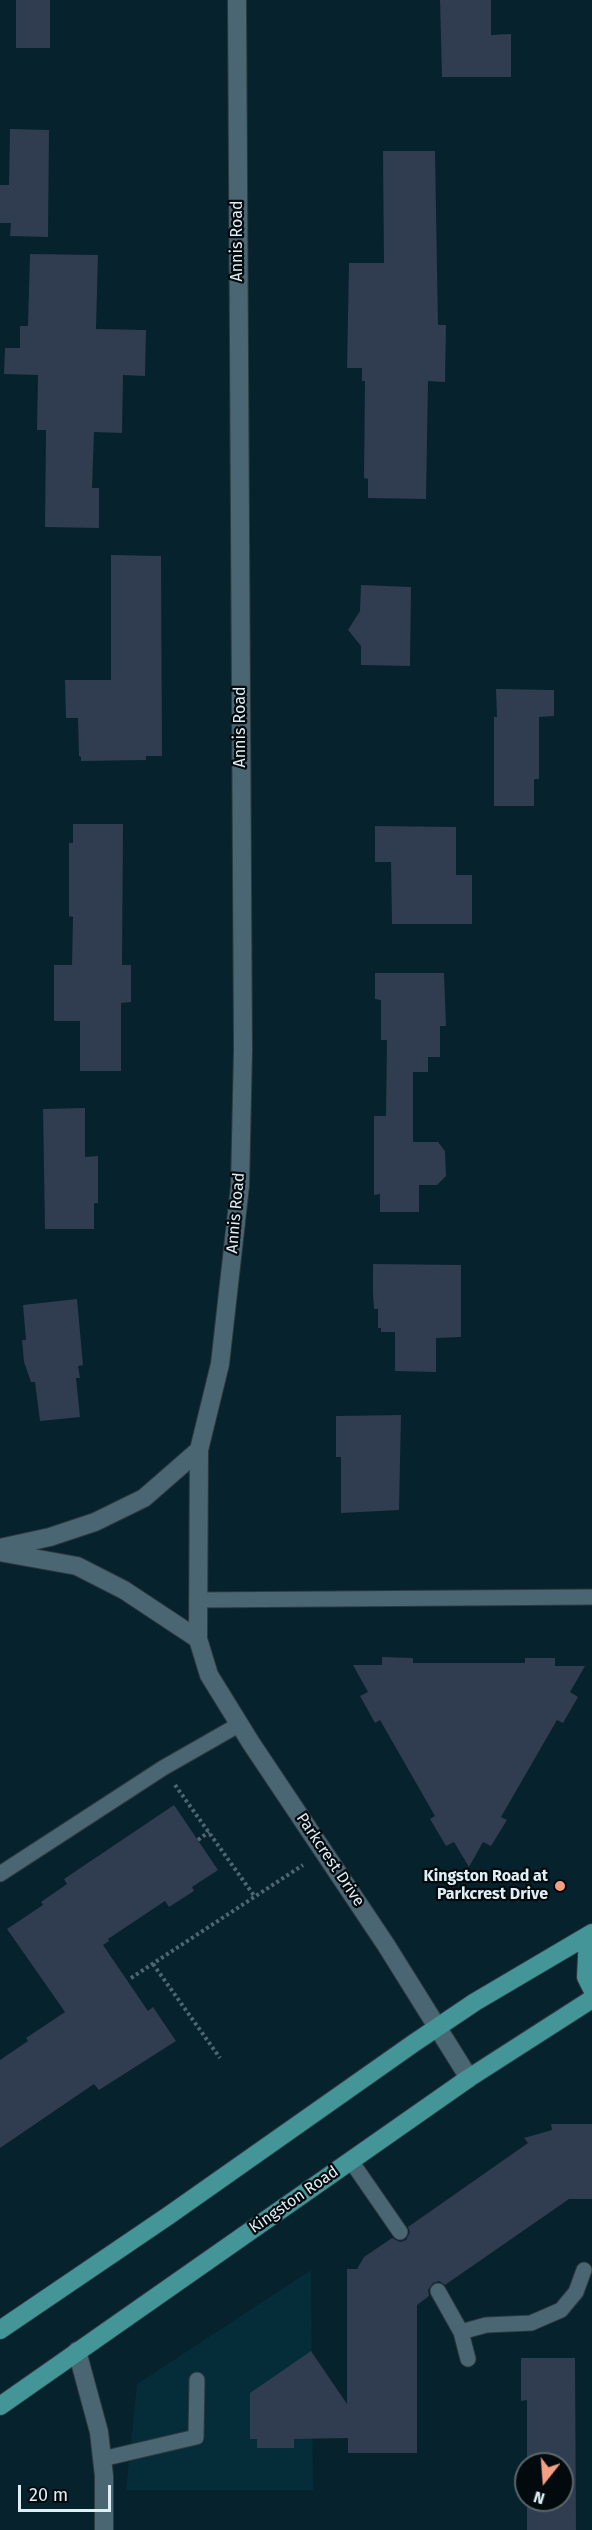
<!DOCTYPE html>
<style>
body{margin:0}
#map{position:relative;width:592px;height:2530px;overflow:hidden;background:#06222c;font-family:"Fira Sans",sans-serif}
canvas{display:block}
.north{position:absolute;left:514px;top:2452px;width:60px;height:60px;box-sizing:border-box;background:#020a0e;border:2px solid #5a666b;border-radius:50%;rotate:197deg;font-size:16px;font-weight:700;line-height:24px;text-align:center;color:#dfeff6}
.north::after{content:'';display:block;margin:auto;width:21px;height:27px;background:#f39f83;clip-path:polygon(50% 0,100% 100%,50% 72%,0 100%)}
.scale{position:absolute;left:18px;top:2485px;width:93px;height:27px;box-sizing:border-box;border:3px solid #dfeff6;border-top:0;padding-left:8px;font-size:18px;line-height:21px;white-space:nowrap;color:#dfeff6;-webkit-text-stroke:4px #020a0e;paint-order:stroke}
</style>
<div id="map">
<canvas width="592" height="2530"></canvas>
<div class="north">N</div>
<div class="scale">20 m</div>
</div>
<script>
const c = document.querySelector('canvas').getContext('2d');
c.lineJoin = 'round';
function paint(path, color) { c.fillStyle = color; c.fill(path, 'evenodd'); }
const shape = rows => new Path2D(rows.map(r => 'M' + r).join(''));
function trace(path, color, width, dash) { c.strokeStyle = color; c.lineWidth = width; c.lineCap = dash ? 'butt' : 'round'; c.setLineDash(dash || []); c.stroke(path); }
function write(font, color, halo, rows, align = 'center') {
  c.font = font + ' "Fira Sans",sans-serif'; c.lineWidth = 4.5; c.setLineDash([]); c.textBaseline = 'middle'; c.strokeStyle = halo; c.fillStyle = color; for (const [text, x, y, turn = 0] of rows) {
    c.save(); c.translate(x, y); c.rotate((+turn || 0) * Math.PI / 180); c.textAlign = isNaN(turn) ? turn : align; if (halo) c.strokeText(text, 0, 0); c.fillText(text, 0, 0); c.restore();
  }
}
const built = shape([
 [311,2270,313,2490,126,2490,137,2384]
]);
const building = shape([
 [16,0,50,0,50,48,16,48],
 [440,0,491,0,491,35,511,34,511,77,442,77],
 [10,129,49,130,48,237,10,236,11,223,0,223,0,185,9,185],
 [383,151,435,151,438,325,446,325,445,382,428,381,426,499,368,498,368,479,364,478,365,381,362,381,362,368,347,368,349,263,384,263],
 [30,254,98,255,96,329,146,330,145,376,123,375,122,433,94,432,92,488,99,488,99,528,45,527,46,430,37,430,38,375,4,374,5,348,20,348,20,326,28,326],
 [111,555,161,556,162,756,146,756,146,760,81,761,81,757,79,756,78,718,66,718,65,680,111,680],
 [361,585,411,587,410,666,361,665,361,646,348,630,360,611],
 [496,689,554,690,554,716,539,717,539,779,534,779,534,806,494,806,494,717,497,717],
 [73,824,123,824,122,965,131,965,131,1002,121,1003,121,1071,80,1071,80,1021,54,1021,54,965,72,965,73,917,69,916,69,843,73,843],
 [375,826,456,827,456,875,472,875,472,924,392,924,391,862,375,862],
 [375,973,444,973,446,1026,440,1026,440,1057,428,1057,428,1072,413,1072,413,1142,438,1142,445,1151,446,1176,437,1185,419,1185,419,1212,380,1212,380,1194,374,1195,374,1116,386,1116,387,1040,381,1040,381,1000,375,999],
 [85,1108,85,1157,98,1156,98,1203,94,1203,94,1229,45,1229,43,1109],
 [373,1264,461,1265,461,1337,436,1338,436,1372,395,1371,395,1332,381,1332,381,1328,378,1328,378,1309,374,1309,373,1293],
 [77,1299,83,1365,78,1366,80,1378,76,1378,80,1417,40,1421,35,1382,31,1382,24,1362,22,1340,26,1340,23,1305],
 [401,1415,399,1510,341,1513,341,1457,336,1457,336,1416],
 [382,1657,413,1658,413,1663,525,1663,525,1658,555,1658,555,1666,585,1666,570,1692,578,1697,563,1723,557,1720,501,1817,507,1820,491,1846,483,1842,469,1867,454,1842,446,1846,430,1819,435,1816,380,1720,375,1723,360,1696,368,1692,353,1665,382,1665],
 [174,1805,218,1870,192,1887,194,1891,169,1907,165,1901,108,1939,109,1941,103,1945,148,2011,153,2007,176,2041,99,2090,94,2084,0,2148,0,2060,28,2041,26,2038,65,2012,7,1929,43,1905,41,1902,67,1884,64,1879],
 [551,2124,592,2124,592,2199,569,2199,445,2285,439,2281,433,2283,428,2290,429,2296,417,2305,417,2453,348,2453,348,2438,294,2439,294,2448,257,2448,257,2439,250,2439,250,2393,311,2351,347,2404,347,2269,357,2269,364,2257,392,2238,400,2242,406,2240,410,2232,408,2227,528,2143,524,2138,552,2130],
 [521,2358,575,2358,576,2530,527,2530,527,2500,562,2500,562,2464,527,2464,527,2400,521,2401]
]);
const path = shape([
 [175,1785,255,1897],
 [198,1840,209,1832],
 [153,1964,220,2058],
 [131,1978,303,1865]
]);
const lane = shape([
 [197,1600,592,1597],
 [0,1874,163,1768,240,1724],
 [351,2161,400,2232],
 [438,2291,461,2332,486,2325,531,2323,561,2310,576,2292,584,2270],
 [461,2332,468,2359],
 [102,2459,196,2437,197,2380]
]);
const street = shape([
 [237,0,243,1050,240,1186,220,1364,199,1450,198,1639,209,1675,251,1743,386,1945,469,2078],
 [0,1548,50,1537,95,1522,144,1498,199,1450],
 [0,1552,77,1566,124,1590,198,1639],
 [77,2351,99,2432,104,2476,104,2530]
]);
const primary = shape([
 [588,1936,586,1977,592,1989],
 [0,2330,168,2216,414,2043,475,2002,592,1933],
 [0,2406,469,2078,592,1999]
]);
const markers = [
 [560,1886,6,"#f39f83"]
];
const streetNames = [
 ["Annis Road",238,241,-90],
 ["Annis Road",241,727,-90],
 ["Annis Road",236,1213,-85],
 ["Parkcrest Drive",330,1860,56],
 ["Kingston Road",294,2200,-35]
];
const poiNames = [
 ["Kingston Road at",548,1877],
 ["Parkcrest Drive",548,1895]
];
paint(built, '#052c39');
paint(building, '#303c4f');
trace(lane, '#2d383f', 17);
trace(street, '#2d383f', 20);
trace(primary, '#2d383f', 20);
trace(path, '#4e666f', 4, [3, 3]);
trace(lane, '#4a6672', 15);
trace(street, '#4a6672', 18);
trace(primary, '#449597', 18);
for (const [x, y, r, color] of markers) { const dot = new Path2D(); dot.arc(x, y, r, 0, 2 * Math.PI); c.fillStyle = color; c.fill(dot); trace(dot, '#020a0e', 2); }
write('16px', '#dfeff6', '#020a0e', streetNames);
write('bold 16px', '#dfeff6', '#020a0e', poiNames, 'right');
</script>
